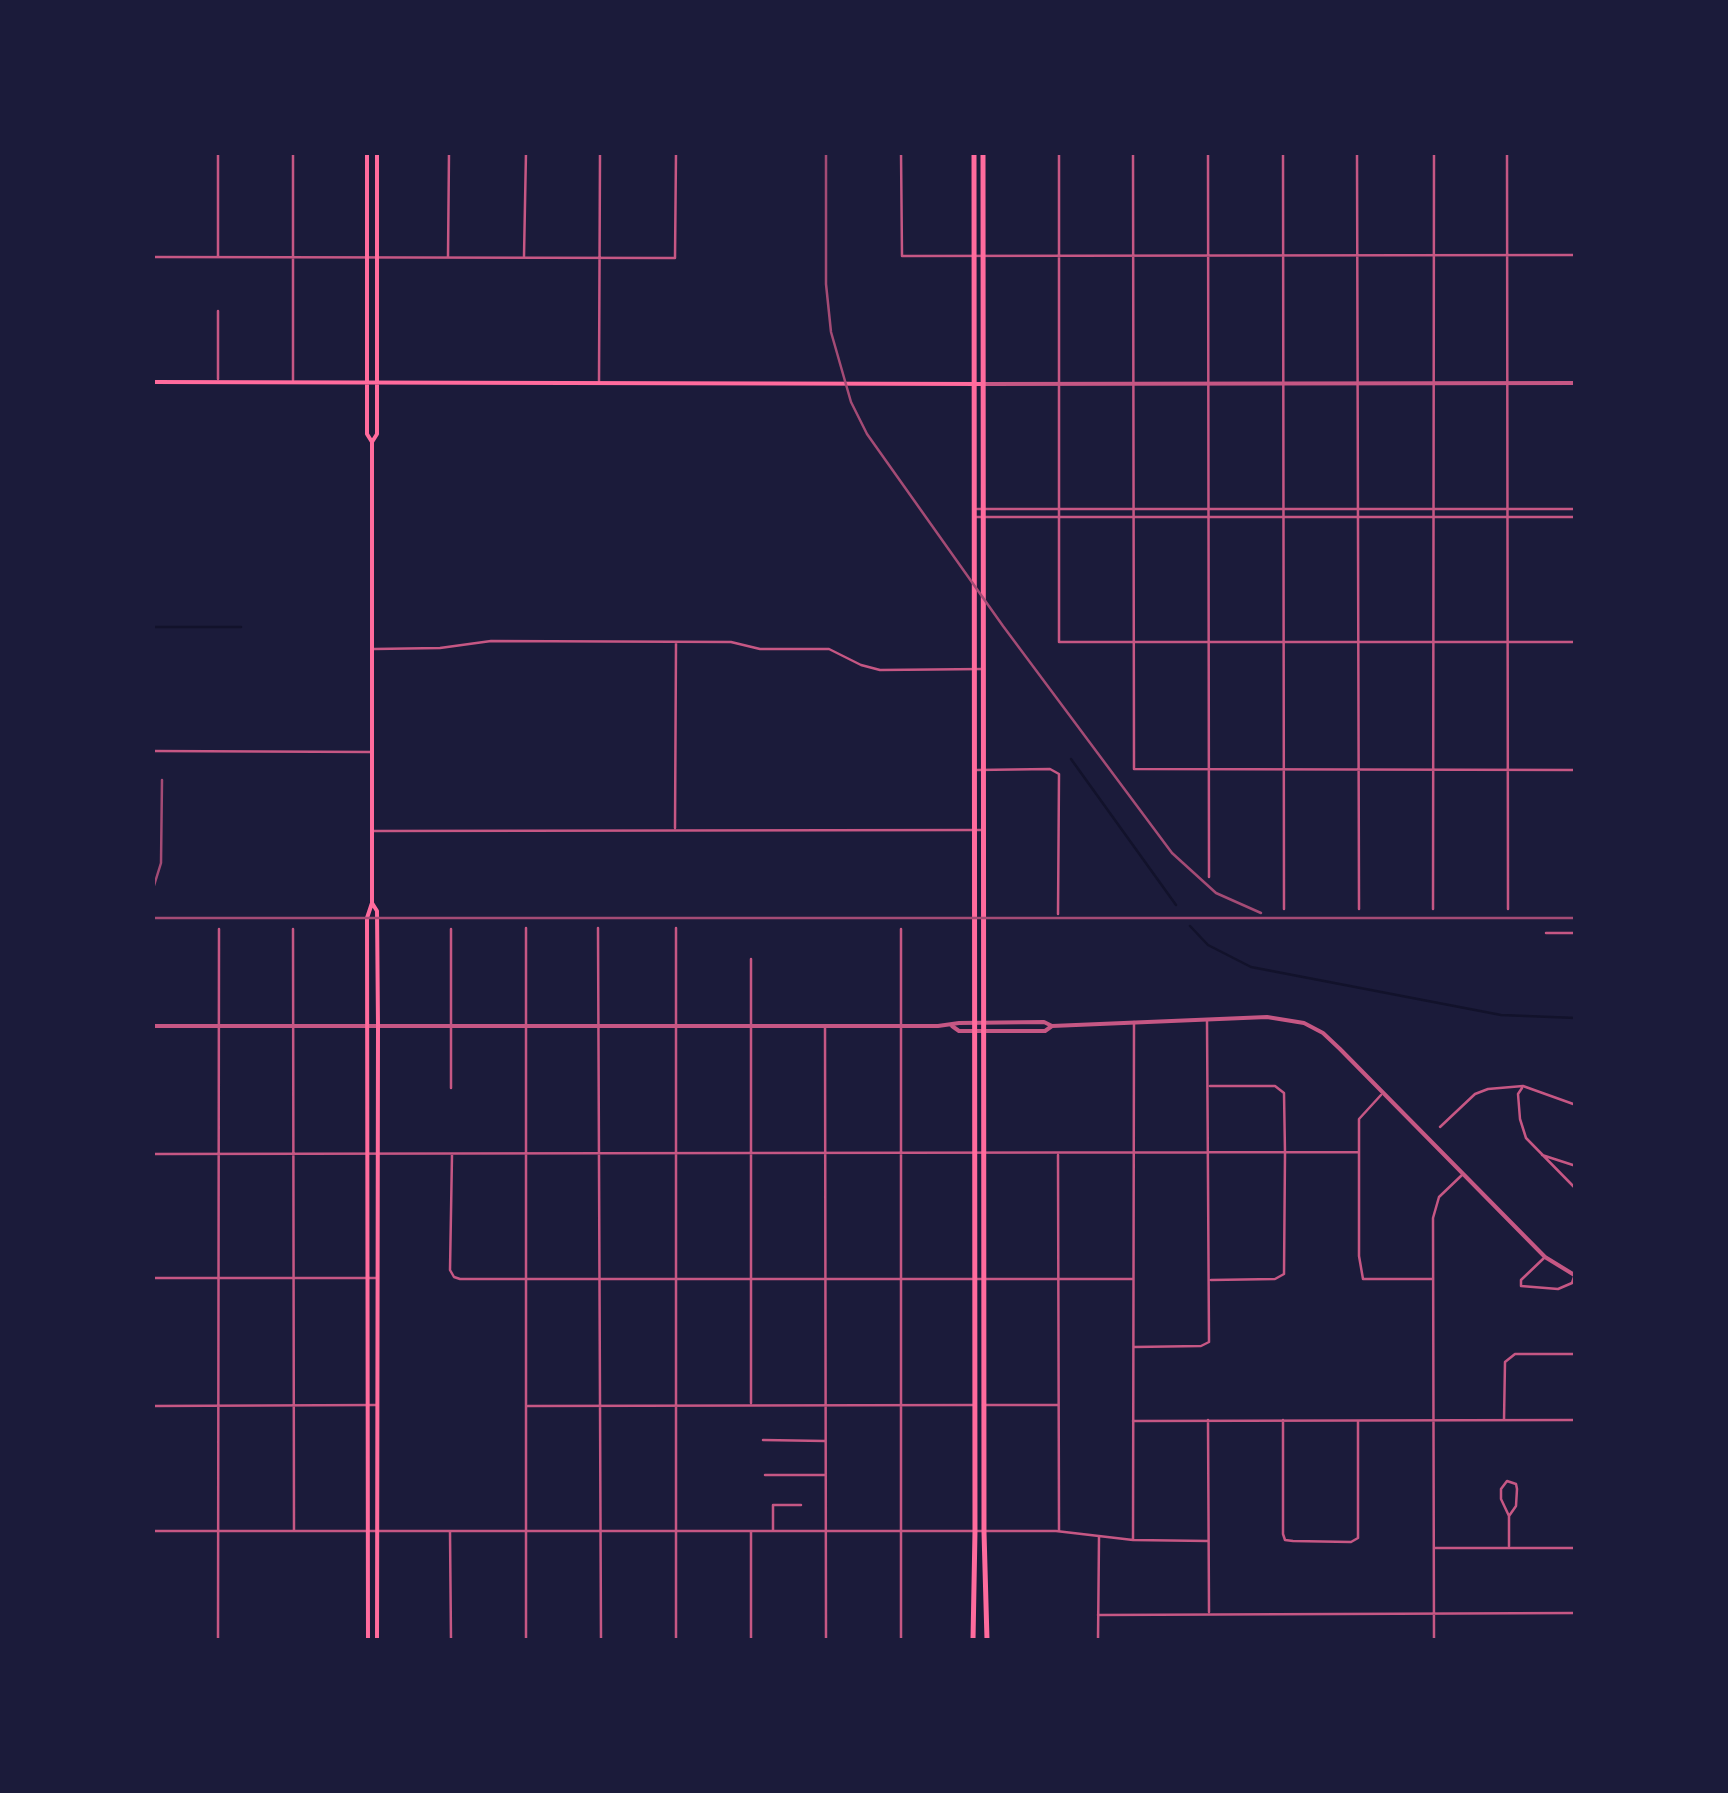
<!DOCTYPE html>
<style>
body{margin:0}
#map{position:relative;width:1728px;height:1793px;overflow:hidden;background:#1b1b3a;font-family:"PT Sans Narrow",sans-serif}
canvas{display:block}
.frame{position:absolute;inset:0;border:155px solid #1b1b3a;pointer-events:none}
</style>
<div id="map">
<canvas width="1728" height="1793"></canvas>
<div class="frame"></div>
</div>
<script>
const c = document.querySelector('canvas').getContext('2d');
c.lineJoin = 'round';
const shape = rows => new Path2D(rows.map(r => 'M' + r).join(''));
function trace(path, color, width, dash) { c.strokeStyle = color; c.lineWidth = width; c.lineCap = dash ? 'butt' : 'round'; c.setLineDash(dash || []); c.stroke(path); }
const stream = shape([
 [152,627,241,627],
 [1071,759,1176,905],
 [1190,926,1208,945,1251,967,1501,1015,1576,1018]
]);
const minor = shape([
 [218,152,218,256],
 [901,152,902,256,1576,255],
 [1059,152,1059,642,1576,642],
 [1133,152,1134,769,1576,770],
 [1208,152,1209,877],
 [1283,152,1284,909],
 [1357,152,1359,909],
 [1507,152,1508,909],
 [448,256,449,152],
 [524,256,526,152],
 [152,257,675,258,676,152],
 [218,379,218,311],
 [293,380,293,152],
 [599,381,600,152],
 [977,509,1576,509],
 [976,517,1576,517],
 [374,649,440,648,491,641,731,642,760,649,829,649,861,665,880,670,984,669],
 [152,751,370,752],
 [976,770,1050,769,1059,774,1058,914],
 [675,828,676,643],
 [372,831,983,830],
 [1433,909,1434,152],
 [526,928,526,1640],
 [598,928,601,1640],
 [676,928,676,1640],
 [293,929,294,1531],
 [901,929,901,1640],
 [1546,933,1576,933],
 [825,1028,826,1640],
 [1210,1086,1275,1086,1284,1093,1285,1153,1284,1274,1275,1279,1211,1280],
 [451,1088,451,929],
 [1522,1088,1518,1094,1520,1119,1526,1138,1576,1189],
 [1381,1095,1359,1119,1359,1256,1363,1279,1432,1279],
 [1440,1127,1475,1094,1488,1089,1523,1086,1576,1105],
 [152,1154,1358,1152],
 [452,1155,450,1270,454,1277,460,1279,1133,1279],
 [1058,1155,1059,1531],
 [1542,1155,1576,1166],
 [1544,1258,1521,1280,1521,1286,1558,1289,1572,1283,1574,1277],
 [152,1278,376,1278],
 [1134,1347,1201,1346,1209,1342,1207,1021],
 [751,1403,751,959],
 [983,1405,1058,1405],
 [152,1406,376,1405],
 [528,1406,975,1405],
 [1208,1420,1209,1612],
 [1283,1420,1283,1534,1285,1540,1293,1541,1351,1542,1358,1538,1358,1422],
 [1504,1420,1505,1362,1515,1354,1576,1354],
 [1133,1421,1576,1420],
 [763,1440,825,1441],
 [765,1475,825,1475],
 [1509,1516,1501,1499,1501,1489,1507,1481,1516,1484,1517,1489,1516,1506,1509,1516,1509,1546],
 [773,1530,773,1505,801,1505],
 [152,1531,1056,1531,1133,1540,1208,1541],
 [450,1532,451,1640],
 [751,1532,751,1640],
 [1133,1539,1134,1022],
 [1435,1548,1576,1548],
 [1098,1615,1576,1613],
 [218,1640,219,929],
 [1098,1640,1099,1537],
 [1434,1640,1433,1218,1439,1197,1462,1175]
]);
const tertiary = shape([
 [985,384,1576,383],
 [152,1026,938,1026,959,1023,1044,1022,1052,1026],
 [952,1026,959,1031,1045,1031,1052,1026,1267,1017,1304,1023,1323,1033,1340,1049,1545,1257,1576,1276]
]);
const secondary = shape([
 [367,152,367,434,372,442,372,903,377,911,378,1026,377,1640],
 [152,382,983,384],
 [372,442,377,434,377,152],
 [368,1640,367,918,372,903]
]);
const primary = shape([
 [983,152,984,1532,987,1640],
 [973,1640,975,1531,974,152]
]);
const rail = shape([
 [826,152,826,284,831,332,851,402,867,434,1003,626,1172,853,1216,893,1261,913],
 [152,892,161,863,162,780],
 [152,918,1576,918]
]);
trace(stream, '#12122b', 2.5);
trace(minor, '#c65784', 2.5);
trace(tertiary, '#c65784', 4);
trace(secondary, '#ff6b9d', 4);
trace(primary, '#ff6b9d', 5);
trace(rail, '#a44b75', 2.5);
</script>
